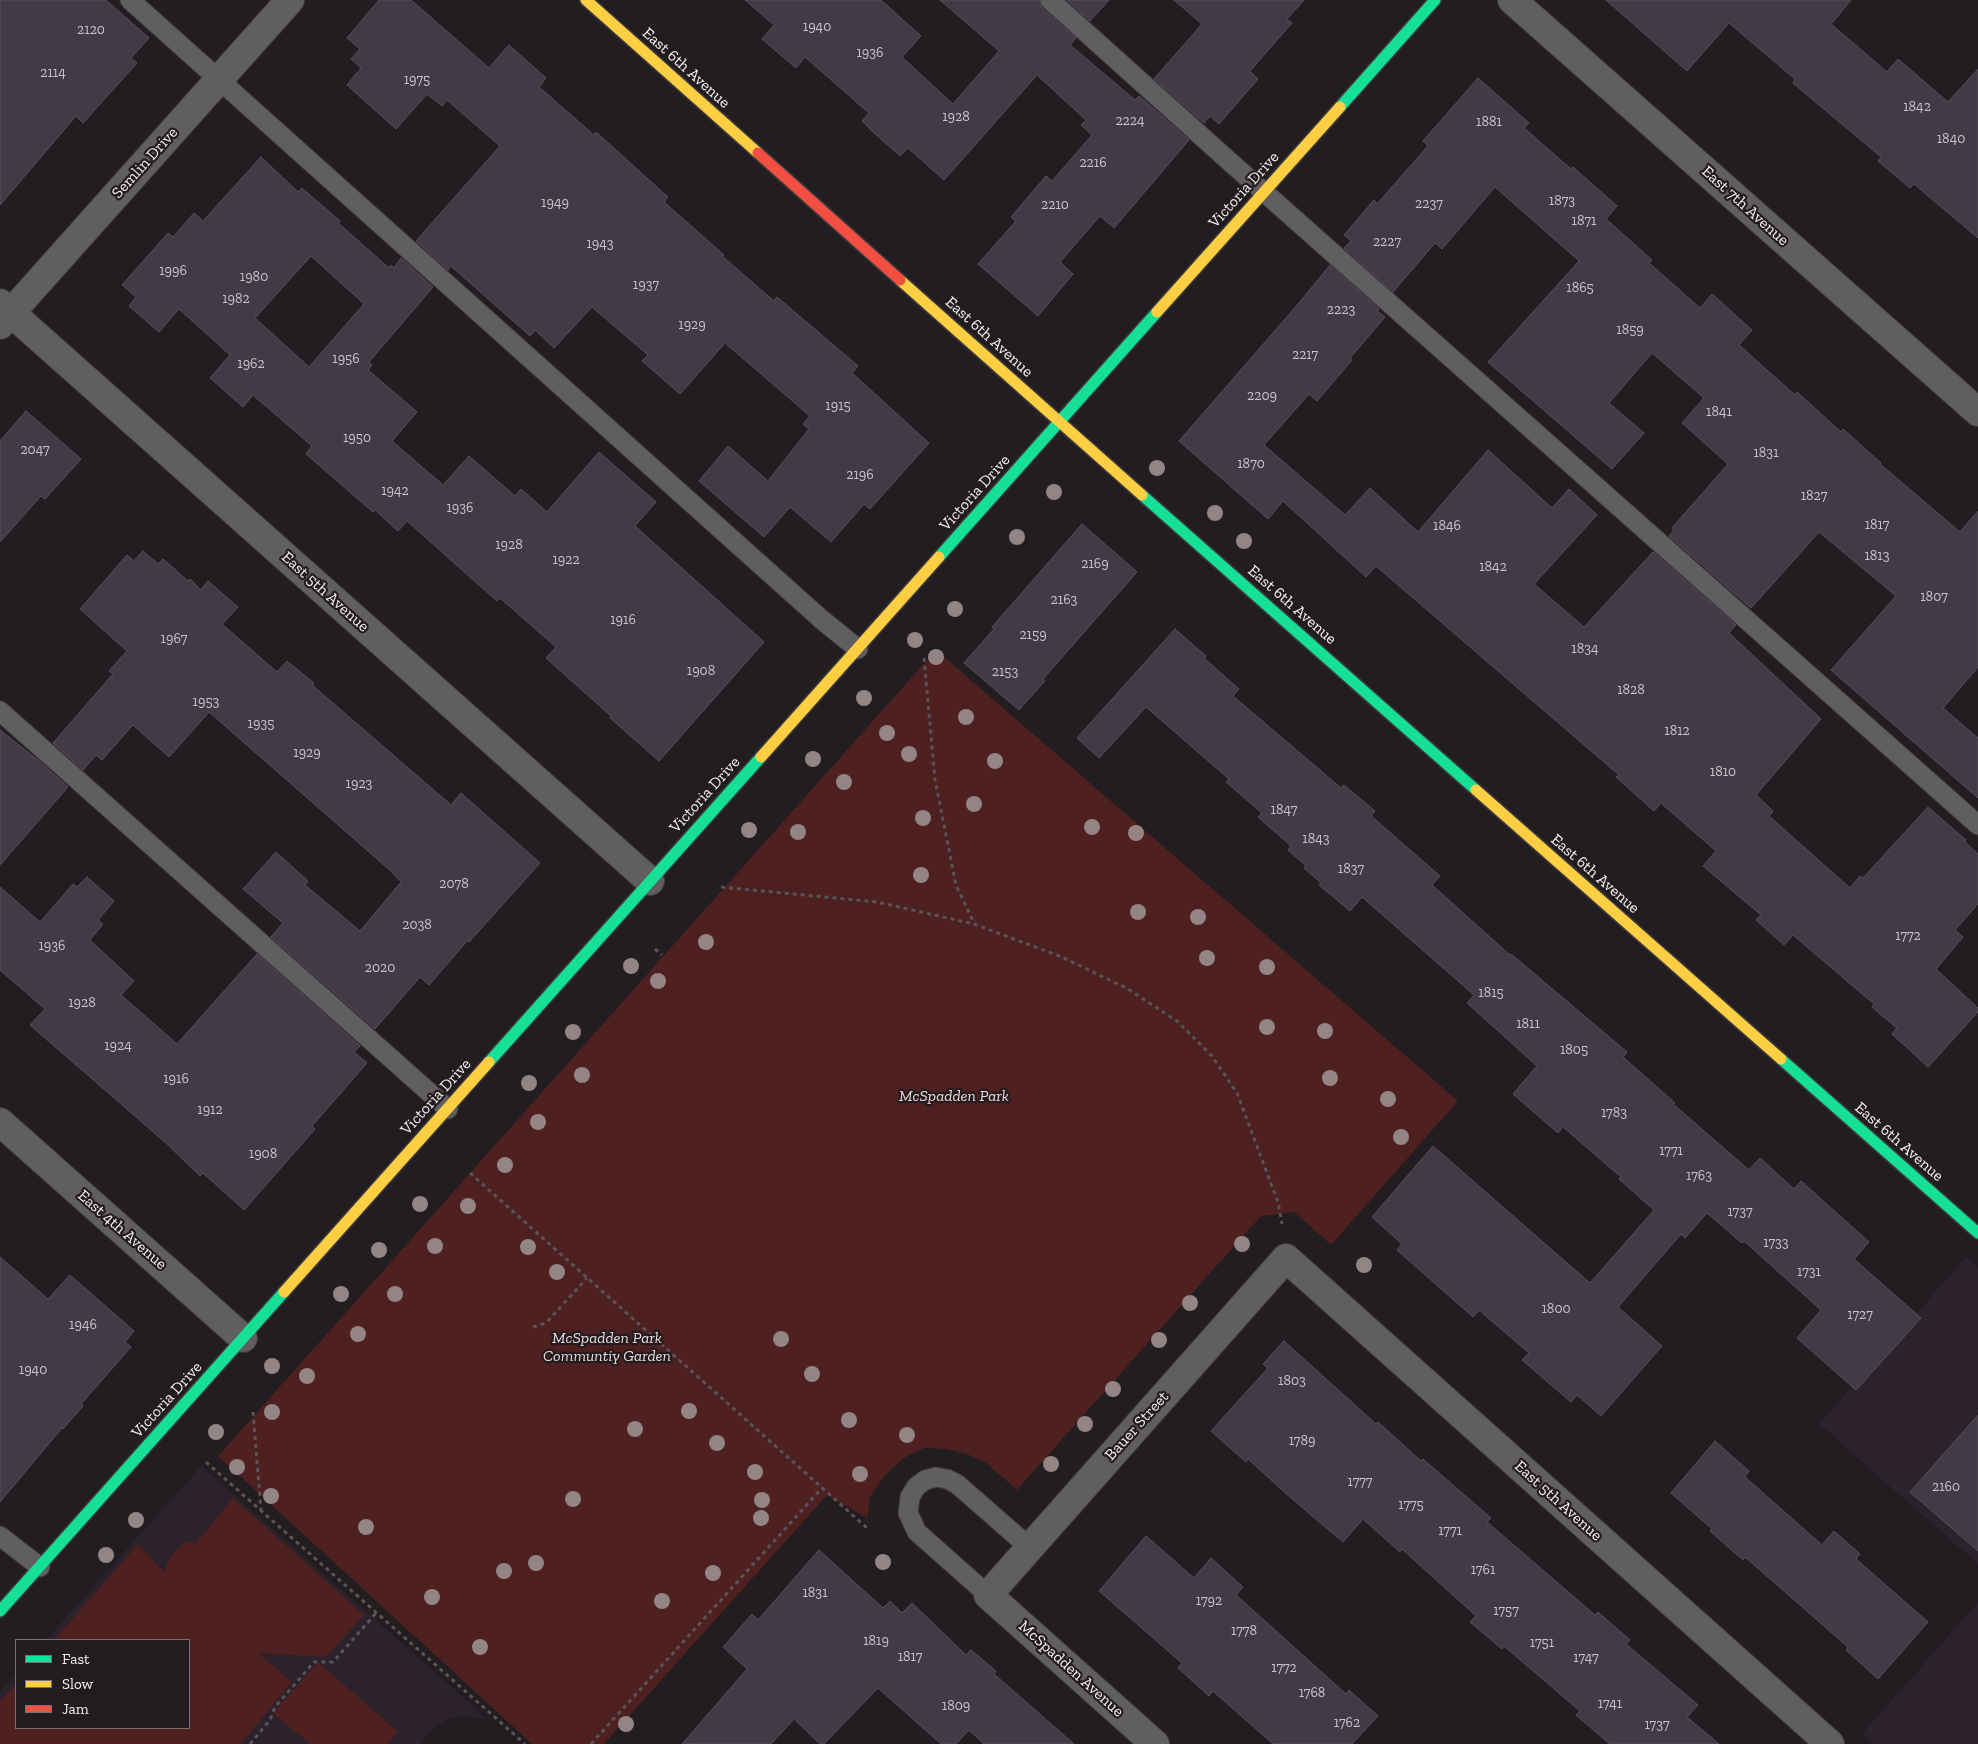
<!DOCTYPE html>
<style>
body{margin:0}
#map{position:relative;width:1978px;height:1744px;overflow:hidden;background:#211d20;font-family:"Zilla Slab",serif}
canvas{display:block}
.legend{position:absolute;left:15px;top:1639px;width:175px;height:90px;box-sizing:border-box;background:#221c21;border:1px solid #777276;margin:0;padding:6px 9px;list-style:none;font-size:15px;color:#f6f2f6}
.legend li{display:flex;align-items:center;gap:10px;height:25px}
.legend b{width:25px;border:1px solid #777276}
</style>
<div id="map">
<canvas width="1978" height="1744"></canvas>
<ul class="legend">
<li><b style="height:6px;background:#16e098"></b>Fast</li>
<li><b style="height:6px;background:#ffcf43"></b>Slow</li>
<li><b style="height:6px;background:#f24e42"></b>Jam</li>
</ul>
</div>
<script>
const c = document.querySelector('canvas').getContext('2d');
c.lineJoin = 'round';
function paint(path, color) { c.fillStyle = color; c.fill(path, 'evenodd'); }
const shape = rows => new Path2D(rows.map(r => 'M' + r).join(''));
function trace(path, color, width, dash) { c.strokeStyle = color; c.lineWidth = width; c.lineCap = dash ? 'butt' : 'round'; c.setLineDash(dash || []); c.stroke(path); }
function write(font, color, halo, rows, align = 'center') {
  c.font = font + ' "Zilla Slab",serif'; c.lineWidth = 4.5; c.setLineDash([]); c.textBaseline = 'middle'; c.strokeStyle = halo; c.fillStyle = color; for (const [text, x, y, turn = 0] of rows) {
    c.save(); c.translate(x, y); c.rotate((+turn || 0) * Math.PI / 180); c.textAlign = isNaN(turn) ? turn : align; if (halo) c.strokeText(text, 0, 0); c.fillText(text, 0, 0); c.restore();
  }
}
const built = shape([
 [1966,1257,1978,1268,1978,1564,1819,1424],
 [201,1466,480,1712,484,1717,482,1719,465,1716,448,1719,433,1728,421,1744,0,1744,0,1692,16,1674,16,1728,189,1728,189,1640,46,1640],
 [1978,1602,1978,1744,1873,1744,1862,1734]
]);
const green = shape([
 [936,650,1458,1101,1331,1245,1294,1212,1261,1216,1017,1490,986,1463,967,1454,947,1449,924,1448,904,1458,886,1474,870,1497,867,1518,827,1495,604,1744,532,1744,218,1456],
 [233,1498,364,1615,326,1657,258,1653,292,1682,240,1744,0,1744,0,1701,16,1683,16,1728,189,1728,189,1640,54,1640,138,1544,164,1572,170,1557,184,1542,196,1543],
 [318,1662,398,1732,388,1744,310,1744,273,1713]
]);
const building = shape([
 [0,0,106,0,149,38,131,58,137,63,83,123,76,116,0,205,0,0],
 [379,0,411,0,489,68,509,45,546,78,539,87,594,135,596,132,668,197,664,202,724,255,722,256,774,301,777,297,858,366,852,373,929,443,870,509,864,504,831,542,790,507,764,537,699,481,728,446,768,481,809,429,803,424,810,416,725,343,680,394,642,361,648,355,592,307,554,348,535,330,530,336,451,266,448,270,416,241,500,146,447,100,442,106,427,94,396,129,347,85,361,68,351,59,360,49,347,38,379,0],
 [745,0,881,0,921,36,902,57,953,104,999,51,940,0,1039,0,1042,8,1076,38,1070,45,1135,100,1139,96,1189,140,1114,228,1100,216,1060,262,1073,274,1038,316,978,264,1016,221,1011,217,1046,176,1052,181,1092,135,1081,125,1086,120,1037,75,944,180,908,148,900,156,873,132,862,121,869,113,805,57,796,68,762,39,774,25,745,0],
 [1067,0,1109,0,1090,21,1067,0],
 [1174,0,1304,0,1287,19,1292,23,1250,71,1258,79,1219,124,1210,116,1204,123,1154,79,1202,24,1174,0],
 [1606,0,1851,0,1831,24,1887,72,1898,59,1948,102,1978,69,1978,238,1914,184,1910,188,1878,161,1881,157,1793,83,1795,79,1729,23,1687,71,1606,0],
 [1478,78,1529,123,1524,128,1571,169,1573,167,1617,206,1606,219,1652,260,1649,263,1700,308,1712,294,1752,330,1739,345,1795,395,1797,392,1841,432,1843,429,1881,463,1880,464,1960,532,1978,511,1978,667,1943,708,1978,738,1978,798,1831,670,1896,596,1819,532,1751,608,1669,536,1674,530,1672,528,1728,464,1682,423,1704,398,1652,353,1609,403,1644,433,1612,469,1488,362,1579,261,1495,187,1442,249,1435,243,1393,292,1344,248,1351,241,1344,235,1374,200,1377,204,1428,146,1423,141,1478,78],
 [261,157,298,192,302,188,340,221,338,223,389,268,391,265,394,268,401,258,433,287,369,362,372,365,368,370,417,412,392,441,443,485,469,456,515,496,521,489,547,512,599,452,656,502,635,526,764,642,659,761,610,718,611,716,546,658,556,647,500,598,497,601,407,521,398,531,375,510,373,512,306,454,312,446,253,395,243,407,210,378,230,355,179,309,159,332,129,306,136,297,122,285,168,233,173,237,194,213,203,221,261,157],
 [311,256,364,304,309,367,255,318,311,256],
 [1330,265,1379,309,1377,311,1385,317,1350,358,1352,360,1317,401,1309,394,1264,445,1345,515,1370,488,1418,532,1488,450,1552,508,1569,489,1597,515,1534,584,1584,627,1653,552,1736,625,1729,633,1821,719,1756,795,1773,811,1769,816,1850,888,1860,876,1863,878,1928,807,1966,840,1965,842,1978,854,1978,904,1955,930,1963,937,1936,969,1978,1008,1978,1012,1928,1067,1892,1034,1897,1028,1872,1007,1874,1004,1793,935,1784,945,1756,920,1761,915,1703,866,1716,851,1661,803,1654,811,1616,777,1619,775,1376,566,1366,577,1283,501,1268,519,1179,441,1299,303,1330,265],
 [26,411,81,459,45,499,41,496,0,542,0,441,26,411],
 [1082,524,1137,572,1043,679,1045,681,1019,710,964,663,994,629,992,627,1082,524],
 [143,551,158,564,163,559,188,581,190,579,201,590,208,581,238,607,222,624,277,672,287,661,314,683,312,685,451,805,461,793,540,863,469,942,468,940,429,985,420,977,375,1029,271,937,283,923,243,889,276,852,308,881,305,885,360,931,401,882,392,872,209,712,169,757,133,725,102,760,96,755,83,770,53,743,113,674,109,671,127,651,80,609,127,555,134,561,143,551],
 [1175,629,1206,656,1204,658,1239,689,1233,696,1341,788,1344,785,1375,811,1371,816,1440,876,1432,885,1510,955,1511,954,1627,1052,1623,1057,1675,1103,1673,1104,1749,1170,1760,1158,1794,1189,1801,1181,1869,1242,1854,1259,1921,1318,1856,1390,1797,1338,1821,1310,1744,1241,1742,1243,1707,1213,1685,1238,1681,1234,1618,1307,1662,1346,1601,1416,1577,1395,1571,1402,1522,1360,1529,1353,1479,1310,1473,1317,1397,1250,1402,1244,1372,1217,1433,1146,1590,1283,1654,1210,1619,1179,1621,1177,1563,1127,1558,1133,1513,1094,1537,1066,1467,1003,1474,995,1362,897,1350,911,1319,885,1321,883,1304,868,1306,866,1288,850,1291,846,1258,817,1262,813,1226,782,1229,779,1146,707,1099,758,1077,738,1175,629],
 [0,730,38,760,68,787,0,865,0,730],
 [87,877,114,901,98,920,103,924,90,940,134,981,121,995,177,1044,257,954,360,1046,354,1052,367,1063,312,1126,315,1129,244,1210,203,1173,200,1176,166,1143,30,1025,45,1009,0,970,0,887,40,922,73,884,77,887,87,877],
 [0,1257,48,1299,70,1275,134,1331,125,1342,131,1347,81,1404,83,1406,63,1429,62,1428,0,1502,0,1257],
 [1284,1341,1376,1424,1378,1422,1421,1461,1423,1459,1491,1518,1487,1522,1595,1615,1598,1612,1630,1640,1626,1644,1698,1705,1687,1717,1719,1744,1610,1744,1576,1715,1580,1711,1504,1646,1502,1649,1470,1622,1476,1616,1402,1549,1400,1552,1363,1519,1343,1542,1291,1498,1248,1459,1246,1462,1211,1431,1268,1368,1263,1364,1284,1341],
 [1978,1415,1978,1551,1910,1492,1978,1415],
 [1715,1441,1749,1471,1745,1477,1822,1545,1834,1531,1860,1554,1856,1559,1928,1622,1878,1679,1846,1650,1848,1647,1745,1557,1743,1560,1710,1531,1712,1529,1671,1493,1715,1441],
 [1146,1536,1194,1578,1211,1558,1243,1587,1236,1595,1346,1694,1349,1690,1378,1716,1352,1744,1273,1744,1213,1691,1209,1696,1178,1668,1182,1663,1099,1591,1146,1536],
 [819,1550,883,1608,890,1601,902,1613,912,1603,966,1655,971,1650,996,1671,994,1674,1074,1744,984,1744,969,1730,956,1744,941,1744,878,1688,824,1744,820,1744,794,1719,771,1744,682,1744,747,1669,723,1647,752,1614,758,1620,819,1550]
]);
const path = shape([
 [924,658,935,780,956,885,974,923],
 [721,887,877,902,974,924,1062,957,1128,989,1177,1021,1212,1056,1237,1093,1278,1202,1282,1224],
 [655,949,662,955],
 [470,1173,867,1528],
 [533,1327,546,1323,587,1278],
 [253,1412,261,1510],
 [206,1462,525,1744],
 [250,1744,270,1720,275,1707,314,1662,333,1662,377,1612],
 [591,1744,822,1488]
]);
const lane = shape([
 [130,0,821,619,858,649],
 [1050,0,1229,161,1978,825],
 [0,711,448,1109],
 [0,1536,40,1567],
 [988,1595,917,1532,908,1513,910,1497,916,1487,925,1480,936,1477,947,1479,957,1484,1029,1547]
]);
const street = shape([
 [1512,0,1978,412],
 [0,303,650,881],
 [0,325,290,0],
 [0,1122,243,1338],
 [1155,1744,988,1595,1286,1258,1830,1744]
]);
const fast = shape([
 [1340,107,1435,0],
 [1142,495,1476,790],
 [939,557,1157,312],
 [1781,1059,1978,1233],
 [489,1062,761,757],
 [0,1611,284,1292]
]);
const slow = shape([
 [586,0,758,153],
 [900,280,1142,495],
 [1157,312,1340,107],
 [761,757,939,557],
 [1476,790,1781,1059],
 [284,1292,489,1062]
]);
const jam = shape([
 [758,153,900,280]
]);
const trees = [
 [1157,468],
 [1054,492],
 [1215,513],
 [1017,537],
 [1244,541],
 [955,609],
 [915,640],
 [936,657],
 [864,698],
 [966,717],
 [887,733],
 [909,754],
 [813,759],
 [995,761],
 [844,782],
 [974,804],
 [923,818],
 [1092,827],
 [749,830],
 [798,832],
 [1136,833],
 [921,875],
 [1138,912],
 [1198,917],
 [706,942],
 [1207,958],
 [631,966],
 [1267,967],
 [658,981],
 [1267,1027],
 [1325,1031],
 [573,1032],
 [582,1075],
 [1330,1078],
 [529,1083],
 [1388,1099],
 [538,1122],
 [1401,1137],
 [505,1165],
 [420,1204],
 [468,1206],
 [1242,1244],
 [435,1246],
 [528,1247],
 [379,1250],
 [1364,1265],
 [557,1272],
 [341,1294],
 [395,1294],
 [1190,1303],
 [358,1334],
 [781,1339],
 [1159,1340],
 [272,1366],
 [812,1374],
 [307,1376],
 [1113,1389],
 [689,1411],
 [272,1412],
 [849,1420],
 [1085,1424],
 [635,1429],
 [216,1432],
 [907,1435],
 [717,1443],
 [1051,1464],
 [237,1467],
 [755,1472],
 [860,1474],
 [271,1496],
 [573,1499],
 [762,1500],
 [761,1518],
 [136,1520],
 [366,1527],
 [106,1555],
 [883,1562],
 [536,1563],
 [504,1571],
 [713,1573],
 [432,1597],
 [662,1601],
 [480,1647],
 [626,1724]
];
const numberNames = [
 ["1940",817,27],
 ["2120",91,30],
 ["1936",870,53],
 ["2114",53,73],
 ["1975",417,80],
 ["1842",1917,107],
 ["1928",956,117],
 ["2224",1130,121],
 ["1881",1489,122],
 ["1840",1951,139],
 ["2216",1093,163],
 ["1873",1562,201],
 ["1949",555,203],
 ["2237",1429,204],
 ["2210",1055,205],
 ["1871",1584,221],
 ["2227",1387,242],
 ["1943",600,244],
 ["1996",173,271],
 ["1980",254,277],
 ["1937",646,285],
 ["1865",1580,288],
 ["1982",236,299],
 ["2223",1341,310],
 ["1929",692,325],
 ["1859",1630,330],
 ["2217",1305,355],
 ["1956",346,359],
 ["1962",251,364],
 ["2209",1262,396],
 ["1915",838,406],
 ["1841",1719,412],
 ["1950",357,438],
 ["2047",35,450],
 ["1831",1766,453],
 ["1870",1251,464],
 ["2196",860,475],
 ["1942",395,491],
 ["1827",1814,496],
 ["1936",460,508],
 ["1817",1877,525],
 ["1846",1447,526],
 ["1928",509,545],
 ["1813",1877,556],
 ["1922",566,560],
 ["2169",1095,564],
 ["1842",1493,567],
 ["1807",1934,597],
 ["2163",1064,600],
 ["1916",623,620],
 ["2159",1033,635],
 ["1967",174,639],
 ["1834",1585,649],
 ["1908",701,671],
 ["2153",1005,672],
 ["1828",1631,690],
 ["1953",206,702],
 ["1935",261,724],
 ["1812",1677,731],
 ["1929",307,753],
 ["1810",1723,772],
 ["1923",359,784],
 ["1847",1284,810],
 ["1843",1316,839],
 ["1837",1351,869],
 ["2078",454,884],
 ["2038",417,925],
 ["1772",1908,936],
 ["1936",52,946],
 ["2020",380,968],
 ["1815",1491,993],
 ["1928",82,1003],
 ["1811",1528,1024],
 ["1924",118,1046],
 ["1805",1574,1050],
 ["1916",176,1079],
 ["1912",210,1110],
 ["1783",1614,1113],
 ["1771",1671,1151],
 ["1908",263,1154],
 ["1763",1699,1176],
 ["1737",1740,1212],
 ["1733",1776,1243],
 ["1731",1809,1272],
 ["1800",1556,1309],
 ["1727",1860,1315],
 ["1946",83,1325],
 ["1940",33,1370],
 ["1803",1292,1381],
 ["1789",1302,1441],
 ["1777",1360,1482],
 ["2160",1946,1487],
 ["1775",1411,1505],
 ["1771",1450,1531],
 ["1761",1483,1570],
 ["1831",815,1593],
 ["1792",1209,1601],
 ["1757",1506,1611],
 ["1778",1244,1631],
 ["1819",876,1641],
 ["1751",1542,1643],
 ["1817",910,1657],
 ["1747",1586,1658],
 ["1772",1284,1668],
 ["1768",1312,1693],
 ["1741",1610,1704],
 ["1809",956,1706],
 ["1762",1347,1723],
 ["1737",1657,1725]
];
const streetNames = [
 ["East 6th Avenue",686,68,42],
 ["Semlin Drive",145,163,-48],
 ["Victoria Drive",1244,190,-48],
 ["East 7th Avenue",1745,206,42],
 ["East 6th Avenue",989,337,42],
 ["Victoria Drive",975,493,-48],
 ["East 5th Avenue",325,592,42],
 ["East 6th Avenue",1292,605,41],
 ["Victoria Drive",705,795,-48],
 ["East 6th Avenue",1595,874,41],
 ["Victoria Drive",436,1097,-48],
 ["East 6th Avenue",1899,1142,41],
 ["East 4th Avenue",122,1230,41],
 ["Victoria Drive",167,1400,-48],
 ["Bauer Street",1137,1426,-48],
 ["East 5th Avenue",1558,1501,42],
 ["McSpadden Avenue",1071,1669,42]
];
const parkNames = [
 ["McSpadden Park",954,1096],
 ["McSpadden Park",607,1338],
 ["Communtiy Garden",607,1356]
];
paint(built, '#2c222b');
paint(green, '#4e2020');
paint(building, '#423a47');
trace(building, '#555356', 1);
trace(lane, '#3d3a3d', 21);
trace(street, '#3d3a3d', 30);
trace(fast, '#3d3a3d', 14);
trace(slow, '#3d3a3d', 14);
trace(jam, '#3d3a3d', 14);
trace(path, '#585457', 3, [4, 4]);
trace(lane, '#605e60', 19);
trace(street, '#605e60', 28);
trace(fast, '#16e098', 11);
trace(slow, '#ffcf43', 11);
trace(jam, '#f24e42', 11);
c.fillStyle = '#938485';
for (const [x, y] of trees) { c.beginPath(); c.arc(x, y, 8, 0, 2 * Math.PI); c.fill(); }
write('14px', '#c9c4ca', null, numberNames);
write('16px', '#f6f2f6', '#221c21', streetNames);
write('italic 16px', '#f1d9d7', '#221c21', parkNames);
</script>
